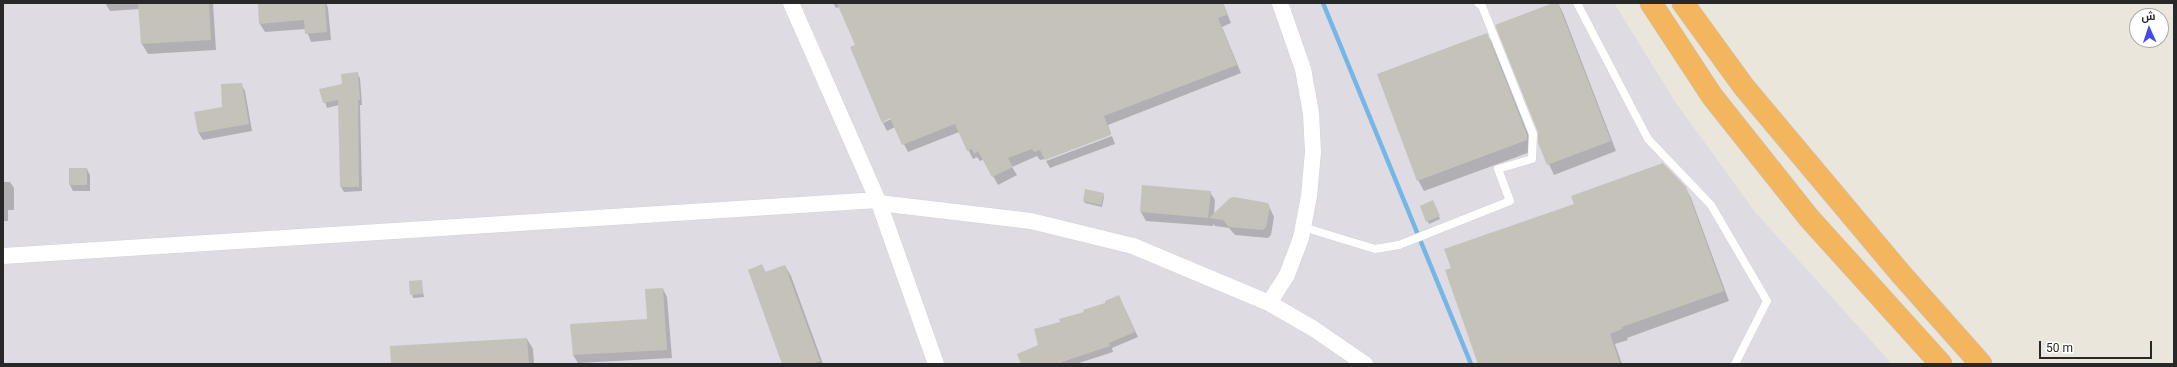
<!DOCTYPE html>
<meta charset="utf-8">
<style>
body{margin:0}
#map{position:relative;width:2177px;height:367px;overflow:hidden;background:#eae6db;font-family:Roboto,Cairo,sans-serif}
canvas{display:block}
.frame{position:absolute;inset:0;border:4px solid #282828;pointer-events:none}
.north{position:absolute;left:2129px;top:8px;width:40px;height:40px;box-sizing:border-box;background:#fff;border:1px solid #a9a9a9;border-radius:50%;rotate:357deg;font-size:11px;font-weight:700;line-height:16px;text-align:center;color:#282828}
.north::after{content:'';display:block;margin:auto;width:14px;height:18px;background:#444aed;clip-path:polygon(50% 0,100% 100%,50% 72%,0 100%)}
.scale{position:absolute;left:2039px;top:341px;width:113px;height:18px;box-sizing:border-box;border:2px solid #282828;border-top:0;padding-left:5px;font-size:12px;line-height:14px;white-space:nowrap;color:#282828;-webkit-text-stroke:3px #fff;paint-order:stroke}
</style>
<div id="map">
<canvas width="2177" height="367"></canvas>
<div class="frame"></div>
<div class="north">ش</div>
<div class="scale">50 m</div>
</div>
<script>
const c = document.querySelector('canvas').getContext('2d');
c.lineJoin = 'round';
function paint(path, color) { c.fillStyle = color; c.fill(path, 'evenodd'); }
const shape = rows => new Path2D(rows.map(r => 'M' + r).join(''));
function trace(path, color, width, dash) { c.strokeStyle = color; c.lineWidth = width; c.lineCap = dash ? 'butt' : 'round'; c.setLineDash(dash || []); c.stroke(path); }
const industrial = shape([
 [3,3,1614,3,1676,103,1755,212,1892,364,3,364]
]);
const shadow = shape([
 [105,3,213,3,216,50,148,54,142,44,140,9,110,11],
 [282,3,326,3,328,8,331,40,311,42,306,29,265,32,260,24,259,5],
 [833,3,1223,3,1231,23,1222,27,1241,73,1108,125,1111,134,1045,159,1040,160,1037,156,1012,167,1017,175,998,185,984,159,980,161,977,157,973,159,959,132,908,152,895,127,887,131,883,123,895,117,856,45,839,7,836,8],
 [1555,3,1558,3,1563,13,1616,151,1554,175,1539,143],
 [1487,35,1493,45,1533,146,1533,151,1424,191,1418,180],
 [357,74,360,78,362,105,360,105,362,191,344,192,341,187,339,105,327,108,321,90,343,84],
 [241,84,245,91,252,131,203,140,198,132,223,108],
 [1112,136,1115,144,1050,168,1046,161],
 [70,169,87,169,90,175,90,191,73,191,70,185],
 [3,182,10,182,14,188,14,210,8,210,8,221,3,221],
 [1143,186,1210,192,1215,200,1214,215,1268,204,1274,217,1271,235,1268,238,1235,235,1229,228,1215,226,1213,224,1213,226,1146,221,1141,212],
 [1685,187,1691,198,1729,301,1627,338,1628,340,1615,344,1622,364,1479,364],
 [1103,194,1104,197,1102,207,1085,203,1084,201],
 [1434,204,1440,219,1429,224,1421,206],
 [762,265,766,273,785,266,791,276,823,364,783,364],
 [421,281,424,297,413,298,410,282],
 [663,289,667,297,672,358,578,363,573,355,648,320],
 [1119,296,1138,337,1112,348,1113,352,1076,364,1022,364,1061,323,1107,303],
 [527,339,533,349,534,364,392,364]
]);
const stream = shape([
 [1323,3,1471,364]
]);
const building = shape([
 [138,3,209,3,211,40,141,44],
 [270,3,325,3,327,32,305,34,304,20,259,24,258,4],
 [837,3,1223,3,1227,15,1218,18,1237,65,1104,116,1111,135,1045,160,1040,150,1034,152,1032,149,1008,158,1013,167,992,177,978,151,974,154,972,149,967,151,955,124,902,145,890,118,882,123,850,47,855,45],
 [1553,3,1558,3,1611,141,1547,165,1538,143,1538,132,1495,25],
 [1487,33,1527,135,1527,140,1417,181,1377,74],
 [358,72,360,100,358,100,359,187,340,187,338,100,323,103,319,89,342,84,341,74],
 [242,83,249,124,198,133,194,112,222,107,221,84],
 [1663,163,1686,187,1724,291,1622,327,1622,329,1610,334,1620,364,1478,364,1445,270,1451,268,1444,249,1574,204,1571,196],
 [69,168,87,168,87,185,69,185],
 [1142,185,1211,191,1208,218,1140,212],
 [1085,189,1104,193,1101,205,1083,201],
 [1234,197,1268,203,1270,208,1266,227,1263,230,1229,227,1223,220,1209,218,1230,198],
 [1433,200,1440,216,1426,222,1420,206],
 [762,264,765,272,785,265,820,361,812,364,782,364,748,270],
 [422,280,423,294,410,295,409,281],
 [663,288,667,350,573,355,570,324,647,319,645,289],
 [1119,295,1135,332,1109,343,1110,346,1062,362,1062,364,1021,364,1017,354,1038,345,1034,329,1060,322,1059,319,1084,312,1083,310,1105,303,1105,301],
 [527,338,529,364,391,364,390,346]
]);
const lane = shape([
 [1577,3,1648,139,1711,205,1767,301,1735,364],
 [1303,227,1375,249,1399,245,1510,201,1498,169,1532,159,1533,134,1482,6,1478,3]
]);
const street = shape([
 [791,3,879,203,936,364],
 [879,203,1031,221,1133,246,1269,303,1287,275,1301,238,1309,196,1313,152,1311,113,1303,69,1280,3],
 [3,256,878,200],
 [1269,303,1314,329,1365,364]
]);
const highway = shape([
 [1651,3,1712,96,1809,218,1941,364],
 [1683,3,1744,87,1901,274,1981,364]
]);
paint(industrial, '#dedbe2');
paint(shadow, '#0003');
trace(stream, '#74b6e6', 4.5);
paint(building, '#c5c2ba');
trace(lane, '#d0d1e0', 9);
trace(street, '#d0d1e0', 17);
trace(highway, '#c7c7c7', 23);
trace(lane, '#fff', 8);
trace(street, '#fff', 16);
trace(highway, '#f3b55d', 22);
</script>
